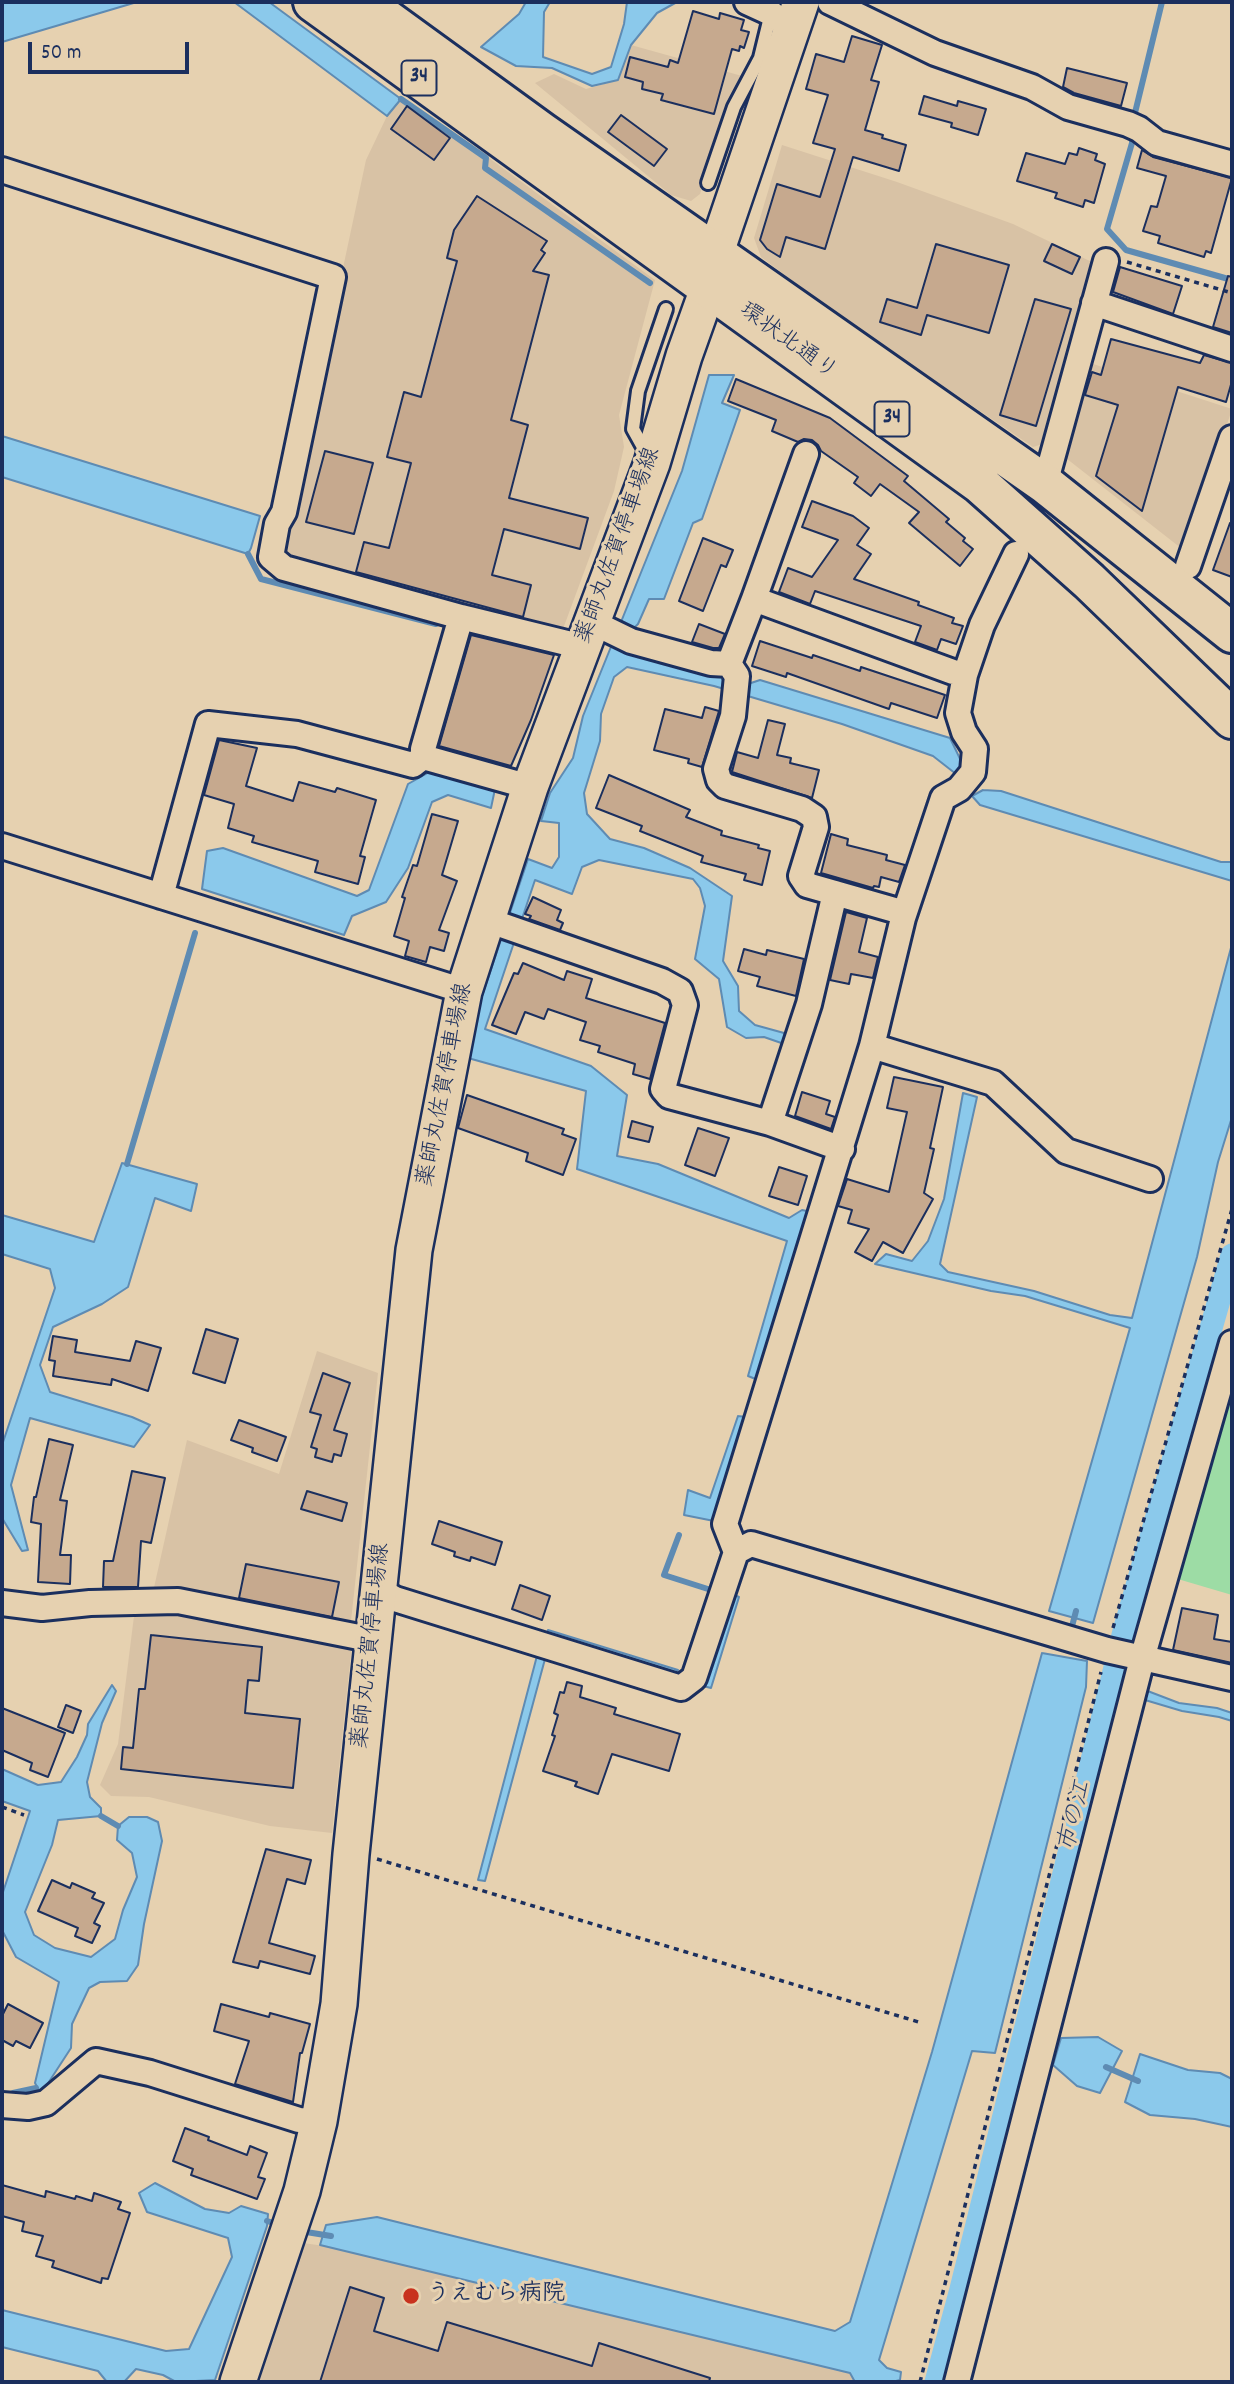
<!DOCTYPE html>
<meta charset="utf-8">
<style>
body{margin:0}
#map{position:relative;width:1234px;height:2384px;overflow:hidden;background:#e6d1b0;font-family:Dekko,sans-serif}
canvas{display:block}
.frame{position:absolute;inset:0;border:4px solid #1b2f5e;pointer-events:none}
.scale{position:absolute;left:28px;top:42px;width:161px;height:32px;box-sizing:border-box;border:4px solid #1b2f5e;border-top:0;padding-left:9px;font-size:21px;line-height:24px;white-space:nowrap;color:#1b2f5e;-webkit-text-stroke:5px #e6d1b0;paint-order:stroke}
</style>
<div id="map">
<canvas width="1234" height="2384"></canvas>
<div class="frame"></div>
<div class="scale">50 m</div>
</div>
<script>
const c = document.querySelector('canvas').getContext('2d');
c.lineJoin = 'round';
function paint(path, color) { c.fillStyle = color; c.fill(path, 'evenodd'); }
const shape = rows => new Path2D(rows.map(r => 'M' + r).join(''));
function trace(path, color, width, dash) { c.strokeStyle = color; c.lineWidth = width; c.lineCap = dash ? 'butt' : 'round'; c.setLineDash(dash || []); c.stroke(path); }
function write(font, color, halo, rows, align = 'center') {
  c.font = font + ' Dekko,"Klee One",sans-serif'; c.lineWidth = 6; c.setLineDash([]); c.textBaseline = 'middle'; c.strokeStyle = halo; c.fillStyle = color; for (const [text, x, y, turn = 0] of rows) {
    c.save(); c.translate(x, y); c.rotate((+turn || 0) * Math.PI / 180); c.textAlign = isNaN(turn) ? turn : align; if (halo) c.strokeText(text, 0, 0); c.fillText(text, 0, 0); c.restore();
  }
}
const built = shape([
 [631,45,742,76,726,106,700,194,691,201,671,195,535,83,554,74,586,89,618,80],
 [401,99,489,158,655,280,619,415,624,447,614,491,560,637,280,558,312,440,343,268,366,160,387,116],
 [782,145,897,182,1013,224,1096,264,1043,444,1033,447,837,314,761,257,754,238],
 [1087,362,1232,409,1186,552,1062,455],
 [317,1351,378,1373,350,1630,153,1592,187,1440,279,1474],
 [135,1608,178,1608,352,1644,332,1833,270,1826,149,1797,111,1796,100,1785,118,1744],
 [303,2243,339,2248,850,2373,855,2380,855,2382,255,2382,270,2345]
]);
const green = shape([
 [1232,1364,1232,1595,1171,1577]
]);
const water = shape([
 [2,2,137,2,2,42,2,2],
 [234,2,269,2,401,99,387,116,234,2],
 [526,2,550,2,544,12,543,57,592,74,611,67,624,24,627,2,677,2,657,13,631,45,618,80,592,86,552,68,516,66,481,47,519,14,526,2],
 [709,375,734,375,722,403,740,410,702,519,693,523,664,599,649,599,638,624,632,630,626,650,663,664,691,667,748,684,760,680,950,738,963,765,956,774,933,756,842,724,714,686,627,667,614,677,601,714,600,741,584,793,587,814,610,839,644,848,690,868,732,896,723,961,738,986,739,1011,755,1025,784,1033,787,1045,764,1037,746,1038,727,1027,719,979,695,959,705,906,700,888,693,879,599,860,582,867,572,894,535,880,485,1029,591,1066,627,1095,617,1156,658,1164,789,1218,802,1210,812,1212,758,1380,748,1376,787,1241,577,1169,586,1091,468,1058,473,1023,528,859,552,868,559,857,559,823,541,821,550,793,573,758,583,716,682,471,709,375],
 [2,436,260,516,251,548,248,554,2,477,2,436],
 [433,770,495,789,491,808,448,795,432,802,408,868,386,902,352,916,344,935,202,889,207,851,223,848,357,896,369,890,408,784,433,770],
 [983,790,1001,791,1221,862,1232,862,1232,881,980,805,972,796,983,790],
 [1232,944,1232,1117,1218,1162,1197,1257,1093,1623,1049,1611,1130,1328,1025,1296,991,1291,875,1264,886,1254,912,1261,928,1241,944,1199,963,1093,977,1097,940,1264,948,1272,1034,1291,1110,1315,1132,1318,1232,944],
 [122,1163,197,1184,191,1211,155,1198,128,1287,102,1304,53,1327,40,1365,50,1392,132,1417,150,1425,134,1447,30,1418,11,1485,28,1550,22,1551,2,1518,2,1445,55,1288,50,1269,2,1254,2,1215,94,1242,122,1163],
 [738,1416,746,1417,714,1521,684,1515,688,1490,710,1498,738,1416],
 [732,1594,739,1597,711,1688,703,1686,732,1594],
 [548,1630,678,1670,670,1677,546,1638,548,1630],
 [538,1652,545,1659,485,1881,478,1880,538,1652],
 [1042,1653,1087,1661,1086,1687,995,2053,972,2051,879,2360,887,2368,901,2372,900,2380,892,2382,855,2382,850,2373,320,2245,326,2225,377,2217,835,2331,850,2322,932,2052,1042,1653],
 [112,1685,116,1691,102,1723,87,1782,90,1797,101,1808,101,1816,58,1820,52,1845,25,1912,34,1935,55,1948,91,1957,115,1939,123,1910,137,1877,132,1853,117,1840,118,1826,129,1817,147,1817,158,1822,162,1841,144,1924,138,1965,127,1981,100,1982,89,1988,72,2024,71,2048,41,2094,35,2083,59,1982,16,1957,2,1930,2,1895,30,1811,2,1801,2,1769,38,1785,61,1782,77,1757,87,1735,88,1724,112,1685],
 [1145,1690,1179,1703,1217,1708,1232,1713,1232,1721,1219,1717,1182,1711,1145,1700,1145,1690],
 [1098,2037,1122,2051,1100,2093,1077,2086,1053,2065,1061,2038,1098,2037],
 [1140,2054,1188,2070,1220,2073,1232,2079,1232,2127,1195,2119,1150,2115,1125,2102,1140,2054],
 [155,2183,205,2209,229,2213,241,2206,268,2214,267,2226,215,2380,176,2382,163,2375,136,2369,124,2382,107,2382,98,2371,2,2347,2,2310,166,2351,189,2349,232,2257,228,2238,147,2212,139,2193,155,2183]
]);
const stream = shape([
 [401,99,486,158,485,168,650,283],
 [1133,121,1162,2],
 [1133,131,1132,143,1107,229,1126,250,1232,280],
 [248,554,261,579,436,624],
 [127,1164,195,933],
 [679,1535,664,1575,711,1590],
 [1070,1634,1076,1611],
 [101,1816,118,1826],
 [1106,2067,1138,2081],
 [13,2093,36,2088],
 [267,2221,280,2225],
 [300,2231,331,2236]
]);
const canal = shape([
 [936,2382,961,2289,1124,1631,1232,1255]
]);
const building = shape([
 [693,11,719,19,720,13,744,20,741,30,749,32,744,48,740,46,739,51,732,49,714,114,661,100,663,94,642,89,643,82,625,77,630,57,668,67,670,60,678,63,693,11],
 [852,36,882,45,871,80,879,82,865,130,883,135,882,138,906,145,899,171,853,157,825,249,786,237,780,257,767,249,760,240,777,184,820,197,835,149,813,143,828,95,806,89,816,54,844,62,852,36],
 [1067,68,1127,83,1121,106,1074,93,1063,87,1067,68],
 [924,96,957,106,958,101,986,109,978,135,951,127,952,123,919,114,924,96],
 [407,106,450,138,434,160,391,129,407,106],
 [621,115,667,149,654,166,608,132,621,115],
 [1079,148,1097,154,1095,160,1105,164,1094,203,1085,200,1083,207,1055,198,1057,193,1017,181,1026,153,1065,164,1069,153,1077,155,1079,148],
 [1142,150,1153,157,1232,178,1211,253,1206,251,1204,257,1158,243,1160,236,1143,231,1151,206,1157,207,1166,176,1137,168,1142,150],
 [477,196,547,241,541,250,545,253,533,271,549,275,511,420,528,425,509,498,588,518,580,549,504,529,492,575,531,585,523,617,356,572,364,542,389,548,411,463,387,457,404,392,421,397,457,261,447,258,454,230,477,196],
 [936,244,1009,265,989,333,927,315,921,335,880,322,887,299,917,308,936,244],
 [1052,244,1080,257,1072,274,1044,261,1052,244],
 [1120,267,1182,286,1173,314,1113,292,1120,267],
 [1228,276,1232,277,1232,333,1213,327,1228,276],
 [1035,299,1071,309,1036,426,1000,415,1035,299],
 [1111,339,1200,363,1204,355,1232,363,1232,381,1226,402,1178,387,1142,511,1096,476,1118,405,1085,395,1092,372,1101,375,1111,339],
 [736,379,830,418,908,476,904,481,949,519,946,522,965,538,963,541,973,549,960,566,909,523,919,512,880,484,871,496,854,483,858,477,821,451,818,445,812,440,804,439,798,442,772,431,776,420,728,401,736,379],
 [325,451,373,463,354,534,306,522,325,451],
 [812,501,853,516,869,528,857,545,871,554,854,579,919,602,918,605,954,618,952,623,963,626,956,644,941,639,937,650,915,642,921,626,815,591,810,604,779,592,788,568,812,577,838,540,802,527,812,501],
 [1230,523,1232,523,1232,577,1213,570,1230,523],
 [703,538,733,550,726,567,721,565,703,611,679,601,703,538],
 [699,624,725,634,719,648,713,648,692,642,699,624],
 [471,635,554,655,531,720,511,766,439,746,471,635],
 [760,641,812,658,813,655,860,671,861,667,945,695,937,718,891,703,889,709,787,673,786,677,752,666,760,641],
 [705,707,719,711,702,767,688,763,689,759,654,750,665,709,702,718,705,707],
 [768,720,785,724,777,755,791,758,790,763,819,770,812,798,732,772,737,752,758,758,768,720],
 [219,740,257,748,246,786,293,801,299,782,335,792,337,788,376,800,360,856,365,857,358,884,315,872,318,861,252,842,254,836,228,828,234,804,204,795,219,740],
 [609,775,690,810,686,817,722,831,721,835,759,845,758,848,770,851,762,885,744,880,746,874,701,862,703,856,640,831,642,826,596,808,609,775],
 [432,814,458,821,442,875,457,881,439,930,449,933,444,951,430,947,426,962,405,956,409,941,394,936,405,898,402,897,413,865,417,866,432,814],
 [831,834,848,839,847,845,887,855,886,860,905,865,899,882,881,877,879,887,874,886,873,888,821,873,831,834],
 [533,897,561,910,557,920,563,923,560,930,529,919,531,916,525,914,533,897],
 [846,912,867,918,859,952,878,957,873,978,851,974,849,984,830,980,846,912],
 [744,949,766,955,767,950,804,959,796,996,757,986,760,977,738,971,744,949],
 [523,963,564,980,567,971,592,979,586,998,665,1023,650,1079,633,1074,635,1064,598,1052,600,1046,580,1040,586,1022,548,1009,544,1019,525,1012,516,1034,492,1025,514,973,518,974,523,963],
 [894,1077,943,1087,930,1148,934,1149,924,1193,933,1199,903,1253,883,1242,872,1261,855,1252,869,1229,848,1223,852,1210,838,1206,847,1179,889,1192,907,1112,887,1108,894,1077],
 [802,1092,830,1101,826,1114,835,1117,831,1129,795,1116,802,1092],
 [467,1095,564,1129,562,1134,576,1139,563,1175,526,1161,528,1153,458,1128,467,1095],
 [632,1121,653,1127,649,1142,628,1137,632,1121],
 [698,1128,729,1138,715,1176,685,1165,698,1128],
 [779,1167,807,1176,798,1205,769,1196,779,1167],
 [206,1329,238,1339,225,1383,193,1373,206,1329],
 [53,1336,77,1340,75,1352,130,1361,136,1341,161,1348,148,1391,112,1379,111,1385,53,1376,55,1361,49,1360,53,1336],
 [323,1373,350,1383,334,1430,347,1434,341,1456,334,1454,332,1462,315,1457,317,1449,311,1447,321,1415,310,1412,323,1373],
 [239,1420,286,1437,277,1461,252,1452,253,1448,231,1440,239,1420],
 [49,1439,73,1445,60,1500,67,1501,60,1555,71,1555,70,1584,38,1582,41,1524,31,1522,34,1497,36,1497,49,1439],
 [132,1471,165,1478,151,1543,141,1541,138,1587,103,1587,104,1561,113,1561,132,1471],
 [307,1491,347,1503,342,1521,301,1509,307,1491],
 [439,1521,502,1542,495,1565,471,1557,470,1561,454,1556,455,1552,432,1544,439,1521],
 [246,1564,339,1582,332,1617,239,1598,246,1564],
 [520,1585,550,1596,542,1620,512,1609,520,1585],
 [1182,1608,1218,1615,1214,1639,1232,1642,1232,1663,1173,1650,1182,1608],
 [151,1635,262,1647,259,1681,248,1680,245,1713,300,1719,293,1788,121,1769,123,1747,133,1748,139,1689,145,1689,151,1635],
 [567,1682,582,1686,580,1697,616,1708,614,1714,680,1734,669,1771,612,1754,598,1794,575,1786,577,1782,543,1771,555,1736,552,1735,558,1715,554,1713,560,1692,564,1693,567,1682],
 [66,1705,81,1711,73,1733,58,1727,66,1705],
 [2,1708,65,1733,48,1777,30,1770,32,1763,2,1750,2,1708],
 [266,1849,311,1860,305,1884,287,1879,269,1943,315,1956,310,1974,260,1961,258,1968,233,1962,266,1849],
 [52,1880,70,1888,72,1883,95,1893,92,1898,104,1903,94,1923,100,1926,92,1943,75,1936,78,1928,38,1911,52,1880],
 [8,2004,43,2023,30,2048,16,2041,13,2046,2,2040,2,2016,8,2004],
 [221,2004,269,2017,270,2013,310,2024,302,2053,300,2053,293,2102,235,2084,249,2041,214,2031,221,2004],
 [185,2128,209,2137,208,2140,247,2155,250,2146,267,2153,258,2177,265,2179,257,2199,191,2175,193,2169,173,2161,185,2128],
 [2,2185,45,2197,46,2191,75,2199,76,2196,92,2201,94,2193,121,2202,118,2209,130,2213,108,2279,102,2278,101,2283,52,2267,54,2261,36,2256,43,2236,22,2231,24,2222,2,2216,2,2185],
 [350,2287,384,2298,374,2331,438,2351,447,2322,592,2366,599,2343,710,2378,709,2382,320,2382,350,2287]
]);
const path = shape([
 [1127,262,1232,293],
 [1113,1628,1232,1209],
 [2,1807,24,1815],
 [377,1859,922,2023],
 [920,2382,1101,1672]
]);
const service = shape([
 [708,183,734,107,760,58,771,13],
 [648,456,633,429,638,391,666,309]
]);
const minor = shape([
 [747,2,771,13,792,29],
 [830,2,935,53,1032,87,1068,107,1128,124,1139,129,1157,143,1232,164],
 [2,170,333,277,284,512,277,524,271,557,284,568,461,617,583,647],
 [1094,303,1232,349],
 [1045,484,1106,261],
 [1188,566,1232,438],
 [754,599,806,454],
 [592,622,631,641,711,663,729,664,754,599,953,672],
 [729,664,737,676,733,716,716,769,719,780,725,786,802,809,814,817,816,827,801,876,807,885,898,911,903,918],
 [423,757,423,749,461,617],
 [2,846,464,991],
 [161,896,208,724,297,734,413,765,423,757,530,787],
 [487,920,662,981,680,991,685,1005,663,1089,669,1096,770,1123,809,1004,835,893],
 [872,1046,993,1083,1066,1151,1150,1179],
 [770,1123,842,1149],
 [736,1552,725,1524,872,1046,903,918,943,798,959,789,973,772,975,749,964,732,958,713,965,675,982,625,1016,554],
 [379,1590,395,1599,681,1688,694,1678,736,1552,751,1544,1107,1650,1232,1678],
 [2,1603,42,1608,90,1603,178,1601,374,1640],
 [2,2105,28,2107,46,2103,96,2061,150,2073,299,2120,319,2121],
 [957,2382,1142,1659,1232,1343]
]);
const secondary = shape([
 [238,2382,302,2191,319,2121,339,2004,351,1854,414,1250,464,991,530,787,652,463,684,356,709,286,716,252,801,2]
]);
const trunk = shape([
 [313,2,980,484,1089,581,1232,719],
 [363,2,542,132,1045,484,1232,633]
]);
const markers = [
 [411,2296,9,"#c8321e"]
];
const shields = [
 [419,78,35],
 [892,419,35]
];
const shieldNames = [
 ["34",419,78],
 ["34",892,419]
];
const streetNames = [
 ["環状北通り",787,343,36],
 ["薬師丸佐賀停車場線",620,546,-70],
 ["薬師丸佐賀停車場線",447,1085,-79],
 ["薬師丸佐賀停車場線",373,1646,-84]
];
const poiNames = [
 ["うえむら病院",427,2296]
];
const waterNames = [
 ["市の江",1077,1817,-76]
];
paint(built, '#d8c2a5');
paint(green, '#9ddca5');
paint(water, '#8bc9eb');
trace(water, '#5e8bb3', 2);
trace(stream, '#5e8bb3', 6);
trace(canal, '#8bc9eb', 23);
paint(building, '#c6a98e');
trace(building, '#1b2f5e', 2);
trace(service, '#1b2f5e', 18);
trace(minor, '#1b2f5e', 30);
trace(secondary, '#1b2f5e', 40);
trace(trunk, '#1b2f5e', 44);
trace(path, '#1b2f5e', 3.5, [5, 5]);
trace(service, '#e6d1b0', 12);
trace(minor, '#e6d1b0', 24);
trace(secondary, '#e6d1b0', 35);
trace(trunk, '#e6d1b0', 38);
for (const [x, y, r, color] of markers) { const dot = new Path2D(); dot.arc(x, y, r, 0, 2 * Math.PI); c.fillStyle = color; c.fill(dot); trace(dot, '#e6d1b0', 2.5); }
for (const [x, y, w] of shields) { const box = new Path2D(); box.roundRect(x - w / 2, y - 17.5, w, 35, 5); c.fillStyle = '#e6d1b0'; c.fill(box); trace(box, '#1b2f5e', 2); }
write('bold 21px', '#1b2f5e', null, shieldNames);
write('23px', '#1b2f5e', '#e6d1b0', streetNames);
write('bold 23px', '#1b2f5e', '#e6d1b0', poiNames, 'left');
write('italic 24px', '#263e6c', '#e6d1b0', waterNames);
</script>
